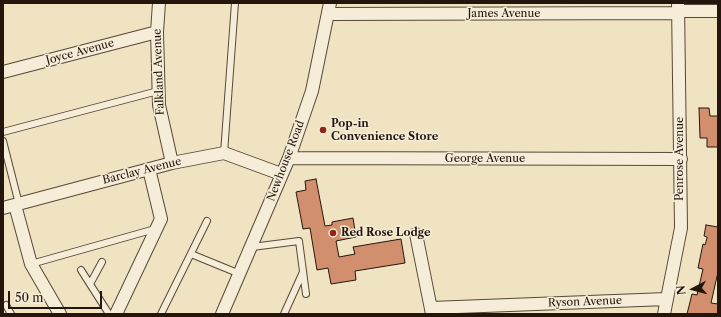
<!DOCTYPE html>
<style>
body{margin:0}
#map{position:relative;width:721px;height:317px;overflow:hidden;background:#efe3c2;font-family:"Libre Caslon Text",serif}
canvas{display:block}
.frame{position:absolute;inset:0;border:4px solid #24150d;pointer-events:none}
.north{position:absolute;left:673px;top:269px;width:40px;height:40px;-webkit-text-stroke:3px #f5edd7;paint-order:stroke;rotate:264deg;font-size:11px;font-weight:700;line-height:16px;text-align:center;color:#24150d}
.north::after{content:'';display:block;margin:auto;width:14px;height:18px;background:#24150d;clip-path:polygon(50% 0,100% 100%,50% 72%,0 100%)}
.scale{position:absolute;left:8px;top:291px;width:94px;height:18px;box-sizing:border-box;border:2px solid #24150d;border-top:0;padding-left:5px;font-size:12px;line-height:14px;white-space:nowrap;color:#24150d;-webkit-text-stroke:3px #f5edd7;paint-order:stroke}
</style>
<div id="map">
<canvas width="721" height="317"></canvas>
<div class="frame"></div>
<div class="north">N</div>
<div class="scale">50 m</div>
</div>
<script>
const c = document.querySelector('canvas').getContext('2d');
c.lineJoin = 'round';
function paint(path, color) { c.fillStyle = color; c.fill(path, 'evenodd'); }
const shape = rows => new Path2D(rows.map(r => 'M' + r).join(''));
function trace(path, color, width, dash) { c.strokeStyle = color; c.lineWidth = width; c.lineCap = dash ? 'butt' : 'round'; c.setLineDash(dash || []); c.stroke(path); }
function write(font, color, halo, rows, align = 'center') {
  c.font = font + ' "Libre Caslon Text",serif'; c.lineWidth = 3; c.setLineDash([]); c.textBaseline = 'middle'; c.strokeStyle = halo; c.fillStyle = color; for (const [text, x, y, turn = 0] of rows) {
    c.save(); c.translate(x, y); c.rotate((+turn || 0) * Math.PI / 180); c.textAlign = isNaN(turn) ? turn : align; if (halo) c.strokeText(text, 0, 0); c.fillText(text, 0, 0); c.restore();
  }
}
const building = shape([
 [699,108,709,108,710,116,718,116,718,147,707,147,707,138,700,138,699,108],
 [316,179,325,226,332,225,332,222,353,218,356,237,336,241,339,257,355,254,353,247,401,239,405,263,355,271,356,280,331,284,328,268,317,270,310,228,303,229,296,192,306,190,305,181,316,179],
 [706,225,718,227,718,272,711,303,718,304,718,302,718,314,687,314,692,294,697,295,703,269,698,268,703,244,705,245,707,238,707,237,704,236,706,225]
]);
const lane = shape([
 [3,132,158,91],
 [3,141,19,204],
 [224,153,235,3],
 [252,247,299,241,306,294],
 [191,254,240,274],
 [31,264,155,229],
 [81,270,109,314],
 [90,284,102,262],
 [6,305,11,314],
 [161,314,207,221],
 [284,314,303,272]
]);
const street = shape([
 [159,3,157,32,159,105,172,163],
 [678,11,718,11],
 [329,14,678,13],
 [3,72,157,32],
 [289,158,681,159],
 [15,205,31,264,60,314],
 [3,208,172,163,224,153,281,174],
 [416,234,432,314],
 [431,308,667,299],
 [116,314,161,219,149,169],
 [222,314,289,158,312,91,330,3],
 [664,314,681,228,678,3]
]);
const markers = [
 [323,130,4,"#8f2418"],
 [333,233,4,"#8f2418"]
];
const streetNames = [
 ["James Avenue",504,14],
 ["Joyce Avenue",80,52,-15],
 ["Falkland Avenue",159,72,-92],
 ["George Avenue",485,159],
 ["Penrose Avenue",680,159,-90],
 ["Newhouse Road",286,161,-69],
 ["Barclay Avenue",142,171,-14],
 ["Ryson Avenue",585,302,-2]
];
const poiNames = [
 ["Pop-in",331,124],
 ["Convenience Store",331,137],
 ["Red Rose Lodge",341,233]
];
paint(building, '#d18f6e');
trace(building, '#24150d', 1);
trace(lane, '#57483a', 8);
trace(street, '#57483a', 14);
trace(lane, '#f5edd7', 6);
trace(street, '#f5edd7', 12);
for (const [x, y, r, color] of markers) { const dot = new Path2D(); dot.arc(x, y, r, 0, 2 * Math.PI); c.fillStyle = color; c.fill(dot); trace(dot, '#f5edd7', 1.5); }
write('11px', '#24150d', '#f5edd7', streetNames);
write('bold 11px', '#24150d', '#f5edd7', poiNames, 'left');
</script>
